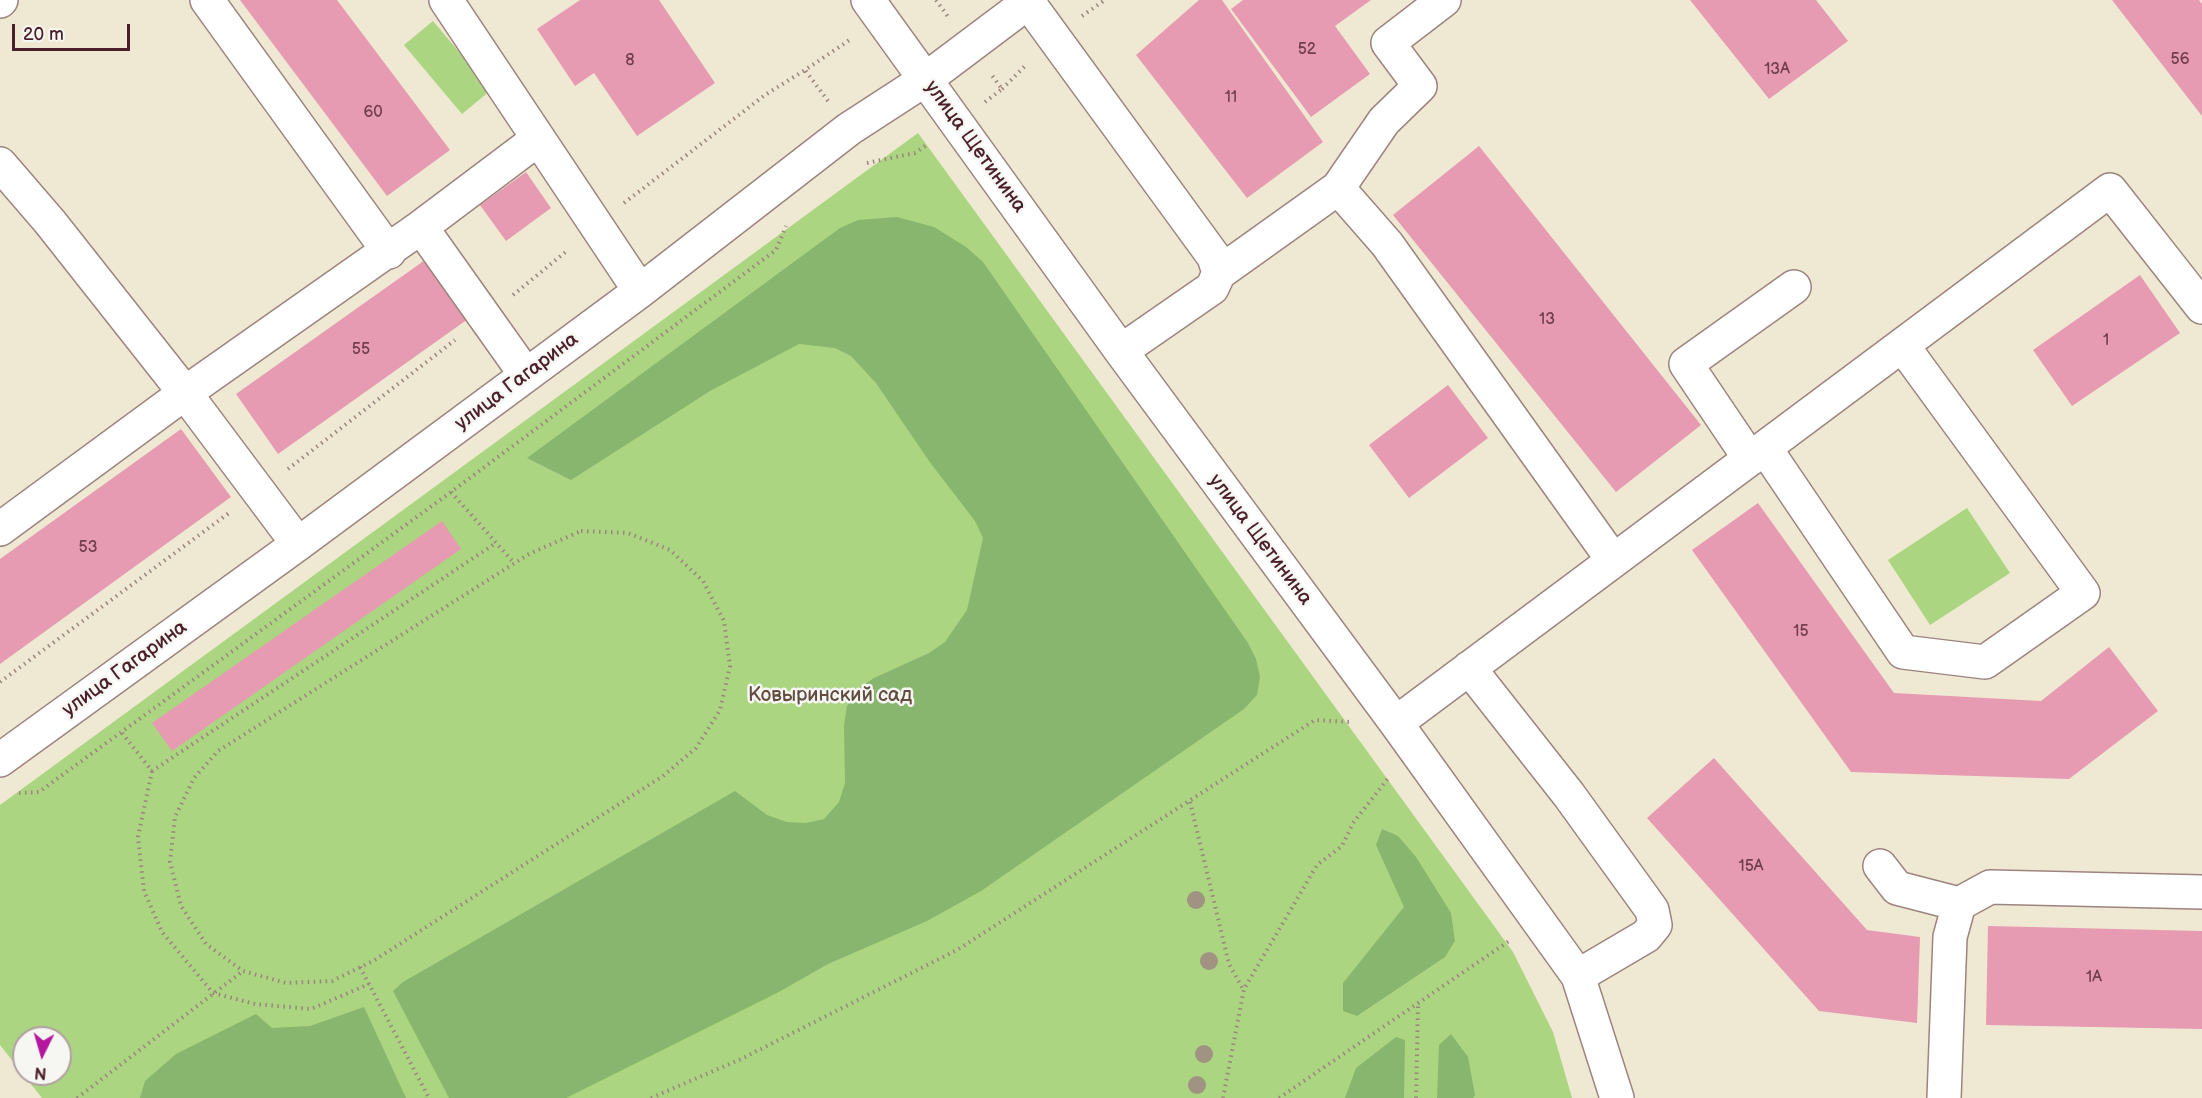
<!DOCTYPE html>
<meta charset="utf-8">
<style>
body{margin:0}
#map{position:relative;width:2202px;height:1098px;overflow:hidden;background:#efe9d3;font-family:"Balsamiq Sans",sans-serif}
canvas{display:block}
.north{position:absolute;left:12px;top:1026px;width:60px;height:60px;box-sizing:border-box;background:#f6f6f2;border:2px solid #b1a0a2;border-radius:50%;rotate:185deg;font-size:16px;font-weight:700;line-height:24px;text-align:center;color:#4a1f2b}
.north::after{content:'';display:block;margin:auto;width:21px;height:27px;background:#b5179e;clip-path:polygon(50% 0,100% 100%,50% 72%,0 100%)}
.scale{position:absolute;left:12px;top:24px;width:118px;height:27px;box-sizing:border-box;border:3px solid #4a1f2b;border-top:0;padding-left:8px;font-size:18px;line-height:21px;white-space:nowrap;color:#4a1f2b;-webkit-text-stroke:4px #f6f6f2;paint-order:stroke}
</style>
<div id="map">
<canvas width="2202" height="1098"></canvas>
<div class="north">N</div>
<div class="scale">20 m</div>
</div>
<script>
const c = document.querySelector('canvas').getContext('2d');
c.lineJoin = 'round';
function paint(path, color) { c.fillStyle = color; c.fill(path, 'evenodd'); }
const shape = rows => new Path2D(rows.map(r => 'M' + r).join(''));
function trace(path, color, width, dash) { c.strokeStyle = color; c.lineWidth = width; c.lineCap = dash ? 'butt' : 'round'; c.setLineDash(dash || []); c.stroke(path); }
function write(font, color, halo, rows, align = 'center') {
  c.font = font + ' "Balsamiq Sans",sans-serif'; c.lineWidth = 5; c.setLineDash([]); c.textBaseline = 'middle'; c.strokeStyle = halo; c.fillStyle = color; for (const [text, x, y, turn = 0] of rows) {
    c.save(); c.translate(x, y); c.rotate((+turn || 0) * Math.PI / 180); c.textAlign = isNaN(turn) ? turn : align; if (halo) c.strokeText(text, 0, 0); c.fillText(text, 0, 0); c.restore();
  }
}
const green = shape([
 [433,21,491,90,462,114,404,45],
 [918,133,1513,952,1553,1032,1572,1098,42,1098,0,1045,0,805],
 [24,1038,60,1038,60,1074,24,1074],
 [1967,508,2010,573,1930,625,1888,560]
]);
const forest = shape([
 [897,217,934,227,966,247,983,262,1248,643,1256,659,1260,677,1257,695,1244,709,981,891,927,921,828,964,777,993,566,1098,449,1098,393,991,403,982,735,791,767,815,787,822,806,823,824,819,839,802,845,783,844,725,847,706,857,689,874,678,929,653,945,642,967,610,983,538,975,521,929,461,876,383,851,356,835,348,799,344,710,391,571,480,527,458,840,228,858,220],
 [1382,829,1398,836,1416,857,1451,913,1455,941,1445,957,1357,1016,1343,1011,1343,983,1404,907,1376,845],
 [364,1007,406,1098,140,1098,145,1081,176,1054,256,1014,272,1028,310,1026],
 [1451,1034,1468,1057,1475,1095,1473,1098,1437,1098,1439,1045],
 [1396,1037,1405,1040,1404,1098,1345,1098,1356,1068]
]);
const building = shape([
 [240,0,337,0,450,150,387,196],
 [580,0,659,0,715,83,637,136,594,73,575,86,537,29],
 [1199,0,1222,0,1323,142,1247,198,1136,55],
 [1243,0,1371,0,1335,26,1370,74,1311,117,1231,9],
 [1690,0,1816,0,1848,41,1769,99],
 [2112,0,2199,0,2202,4,2202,116],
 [1479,146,1701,425,1616,492,1393,215],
 [526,172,551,208,506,241,480,205],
 [425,260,468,319,278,454,236,394],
 [2140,275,2180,333,2072,406,2033,350],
 [1448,385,1488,438,1409,498,1369,445],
 [181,429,231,497,0,664,0,559],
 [1758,503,1894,693,2041,701,2109,647,2158,711,2069,779,1851,772,1692,550],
 [442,521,461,549,172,751,152,723],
 [1714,758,1867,930,1920,937,1917,1023,1819,1011,1647,818],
 [1988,926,2202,931,2202,1029,1986,1025]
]);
const path = shape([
 [936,0,949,18],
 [1082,16,1105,0],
 [1002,89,1027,64],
 [828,101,805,70,851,39],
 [985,102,1002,89,991,74],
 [867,163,915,153,928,144],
 [624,203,765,95,805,70],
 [513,295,568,250],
 [288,469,455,340],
 [451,492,514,563],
 [581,531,628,533,670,550,703,581,724,621,730,666,720,710,696,748,663,776,373,961,332,981,286,983,243,971,206,944,181,906,170,862,175,817,194,778,218,751,529,554,581,531],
 [0,682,229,513],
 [122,733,152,771,496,543],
 [152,771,138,837,144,891,162,932,213,993,255,1004,311,1009,369,984],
 [19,793,39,792,451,492,776,250,786,226],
 [1190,802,1229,964,1243,989],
 [360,967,429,1098],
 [77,1098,243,971],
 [651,1098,741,1059,957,950,1315,720,1350,722],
 [1223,1098,1244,989,1317,865,1342,846,1353,823,1390,776],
 [1279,1098,1509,941],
 [1416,1098,1418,1003]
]);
const minor = shape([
 [207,0,389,252],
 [446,0,640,291],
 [868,0,1121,351,1396,723,1578,976,1617,1098],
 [0,1,1,0],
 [1028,2,1214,257,1219,273,1212,288,1121,351],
 [0,164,50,222,185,393,298,544],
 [1338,188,1387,244,1613,560],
 [421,227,538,139],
 [1219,273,1338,188,1384,121,1420,86,1388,43,1444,0],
 [1765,448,1903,652,1985,662,2083,593,1902,345],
 [1750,459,1686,364,1794,287],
 [0,529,185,393,421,227,526,375],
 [1469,668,1569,795,1652,910,1655,925,1646,936,1578,976],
 [1396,723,2110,190,2202,307],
 [0,760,298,544,640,291,849,129,926,79,1031,0],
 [1880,866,1897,888,1959,904],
 [1944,1098,1950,937,1959,904,1990,887,2202,892]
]);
const trees = [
 [1196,900],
 [1209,961],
 [1204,1054],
 [1197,1085]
];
const numberNames = [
 ["52",1307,50],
 ["56",2180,60],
 ["8",630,61],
 ["13А",1777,70],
 ["11",1231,98],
 ["60",373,113],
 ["13",1547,320],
 ["1",2106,341],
 ["55",361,350],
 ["53",88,548],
 ["15",1801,632],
 ["15А",1751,867],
 ["1А",2094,978]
];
const streetNames = [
 ["улица Щетинина",975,147,54],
 ["улица Гагарина",517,382,-37],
 ["улица Щетинина",1260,540,53],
 ["улица Гагарина",125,669,-36]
];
const parkNames = [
 ["Ковыринский сад",830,696]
];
paint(green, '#abd580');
paint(forest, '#88b66e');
paint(building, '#e69bb2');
trace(minor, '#9c847f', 36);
trace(path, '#9c847f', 4, [1.5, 4.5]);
trace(minor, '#fff', 33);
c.fillStyle = '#a19382';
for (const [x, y] of trees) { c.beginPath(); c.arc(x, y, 9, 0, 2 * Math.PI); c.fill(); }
write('16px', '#713e4d', null, numberNames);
write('20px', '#4a1f2b', '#f6f6f2', streetNames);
write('20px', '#624c40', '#f6f6f2', parkNames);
</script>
